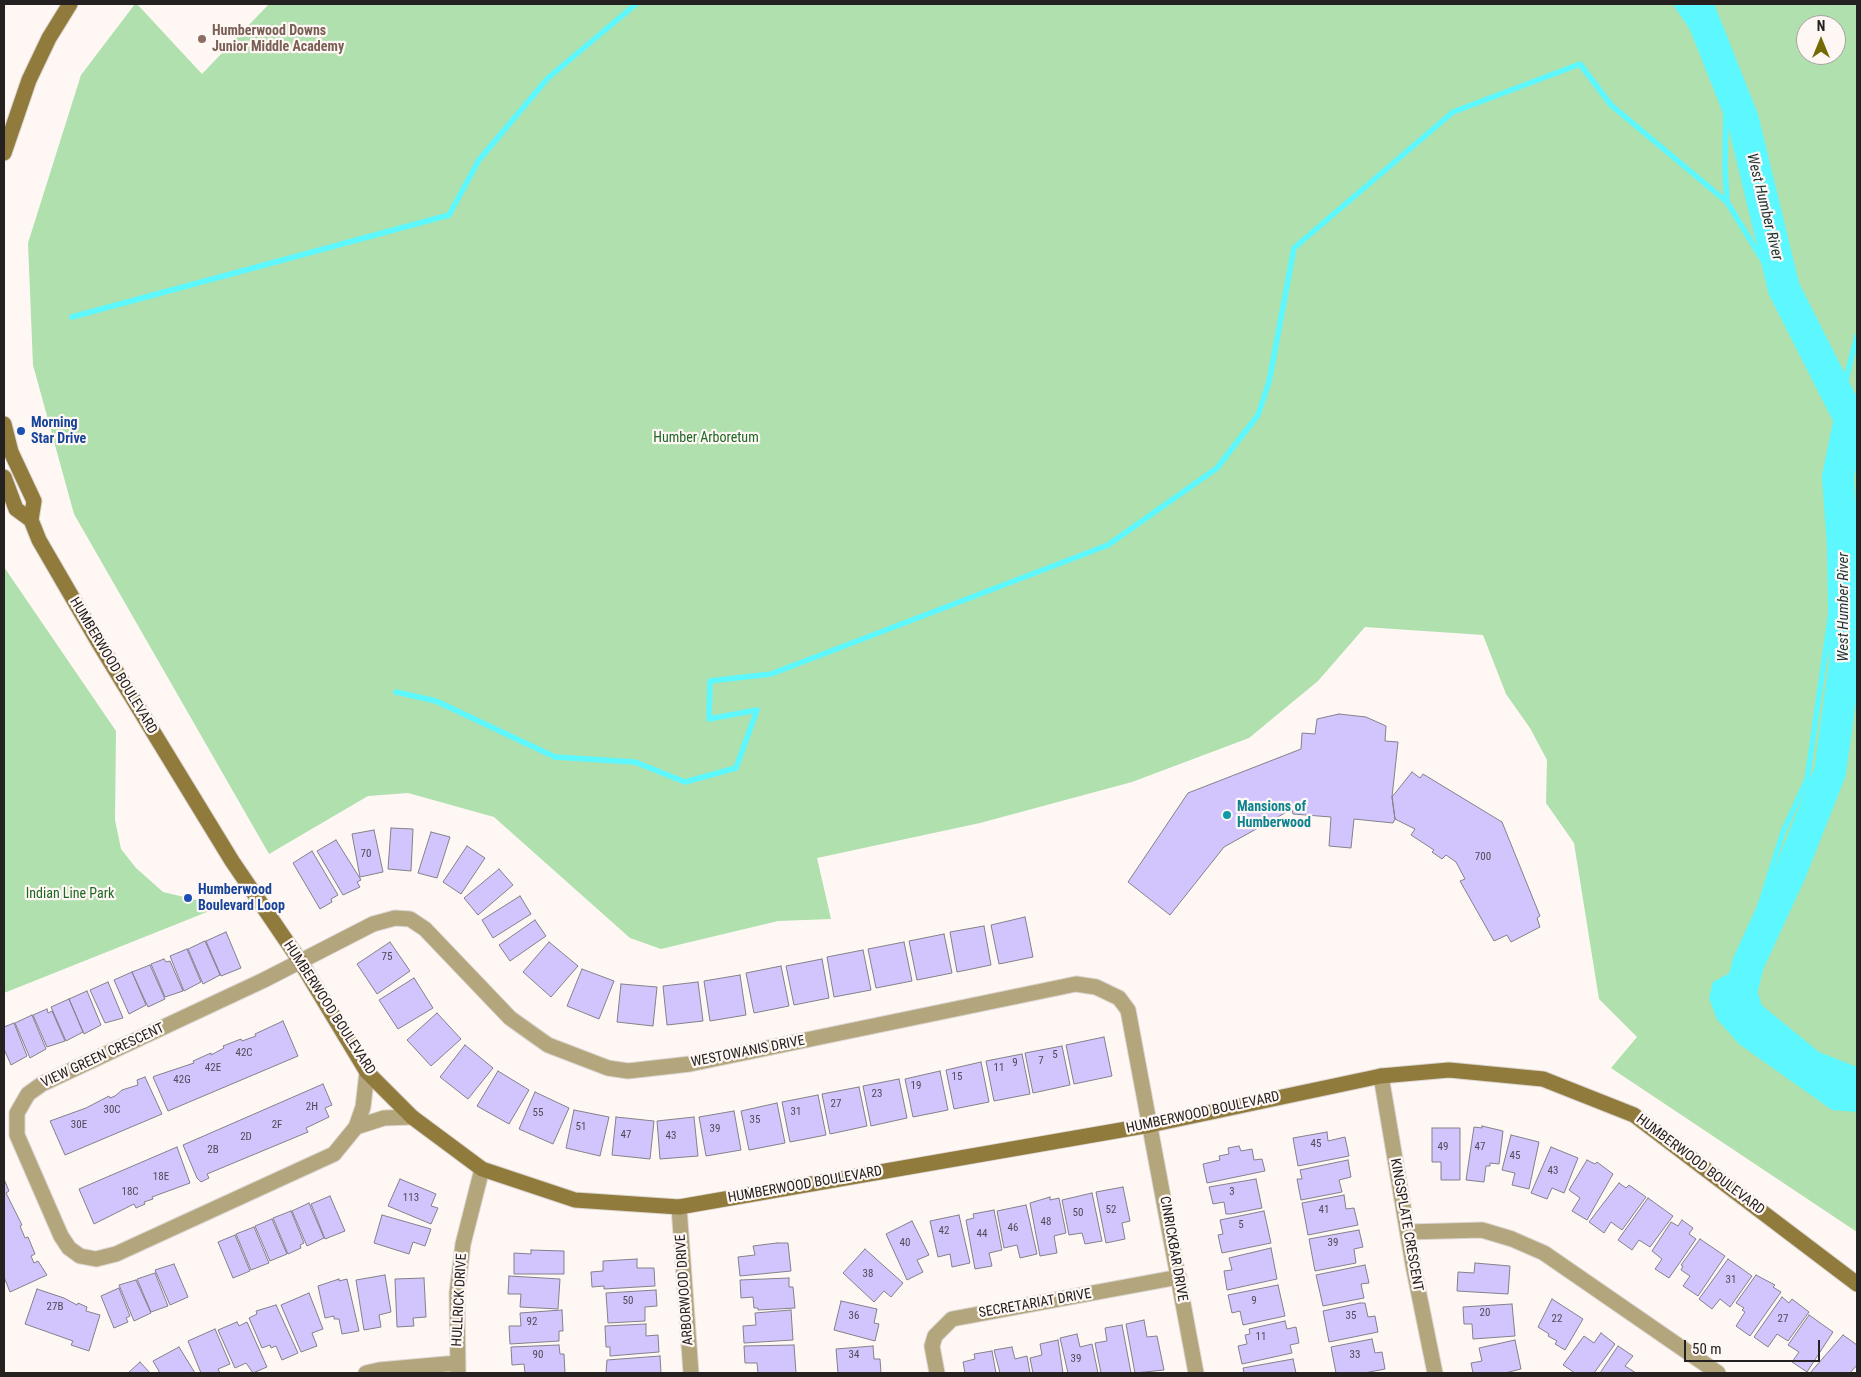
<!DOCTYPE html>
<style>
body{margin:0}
#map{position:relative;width:1861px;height:1377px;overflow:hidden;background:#fef7f4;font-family:"Roboto Condensed",sans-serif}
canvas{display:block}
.frame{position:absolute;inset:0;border:5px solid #252120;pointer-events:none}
.north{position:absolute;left:1796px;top:15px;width:50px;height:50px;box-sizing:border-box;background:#fef7f4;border:1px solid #a7a19f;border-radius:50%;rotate:0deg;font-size:14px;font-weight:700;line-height:20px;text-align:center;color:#252120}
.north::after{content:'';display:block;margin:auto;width:18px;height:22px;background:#746b04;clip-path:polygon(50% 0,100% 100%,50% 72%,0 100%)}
.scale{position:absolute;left:1684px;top:1340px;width:136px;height:22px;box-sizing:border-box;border:2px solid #252120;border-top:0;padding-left:6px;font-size:15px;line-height:18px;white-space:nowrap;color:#252120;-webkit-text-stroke:4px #fef7f4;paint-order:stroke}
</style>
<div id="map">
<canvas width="1861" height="1377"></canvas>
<div class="frame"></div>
<div class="north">N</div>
<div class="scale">50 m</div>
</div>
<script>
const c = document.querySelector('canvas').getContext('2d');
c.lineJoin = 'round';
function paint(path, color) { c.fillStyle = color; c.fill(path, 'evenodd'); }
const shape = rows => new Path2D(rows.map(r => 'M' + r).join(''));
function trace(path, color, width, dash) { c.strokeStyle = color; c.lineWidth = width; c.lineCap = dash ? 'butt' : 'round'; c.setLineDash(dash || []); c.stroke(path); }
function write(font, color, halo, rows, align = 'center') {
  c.font = font + ' "Roboto Condensed",sans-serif'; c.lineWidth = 4.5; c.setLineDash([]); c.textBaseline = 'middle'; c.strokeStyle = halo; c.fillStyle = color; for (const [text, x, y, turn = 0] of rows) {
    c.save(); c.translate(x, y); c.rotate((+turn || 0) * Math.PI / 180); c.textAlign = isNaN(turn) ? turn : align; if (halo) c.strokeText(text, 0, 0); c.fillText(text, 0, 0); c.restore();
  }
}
const green = shape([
 [135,4,137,4,202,74,269,4,1857,4,1857,1232,1611,1068,1637,1037,1599,999,1574,843,1546,803,1547,760,1530,728,1506,694,1483,635,1365,627,1318,681,1249,738,1132,782,980,823,817,858,831,919,778,921,661,949,630,938,494,817,408,793,368,796,269,854,74,514,33,365,28,243,81,75],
 [1806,25,1836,25,1836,55,1806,55],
 [4,567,116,731,115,820,121,849,136,868,163,892,222,906,4,993]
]);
const water = shape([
 [1741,967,1753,998,1819,1052,1857,1067,1857,1112,1832,1110,1739,1044,1717,1019,1709,998,1713,982]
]);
const stream = shape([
 [1676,4,1697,35,1727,59,1725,168,1727,202],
 [72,317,449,215,479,160,548,78,636,4],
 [396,692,436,701,555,757,635,762,685,782,736,768,757,710,709,719,710,681,771,674,1108,545,1217,468,1258,415,1269,382,1294,248,1453,112,1580,64,1611,105,1727,202,1786,298,1805,344,1829,377,1838,410],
 [1741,967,1783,832,1807,780,1834,592,1838,410,1857,336]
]);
const river = shape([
 [1697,4,1743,120,1784,289,1850,419,1838,477,1843,545,1845,663,1830,772,1790,873,1748,964,1741,993,1749,1018]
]);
const building = shape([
 [1339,714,1366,717,1386,726,1385,741,1398,742,1392,797,1395,819,1393,823,1354,819,1351,848,1329,846,1331,817,1293,814,1292,809,1224,847,1170,915,1128,882,1188,793,1301,749,1302,733,1315,734,1317,719,1339,714],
 [1412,772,1420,778,1423,774,1502,822,1540,916,1537,918,1540,927,1511,942,1507,935,1494,941,1460,881,1465,879,1456,862,1446,855,1442,859,1432,852,1434,850,1411,835,1415,829,1395,819,1392,797,1412,772],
 [391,828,413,829,411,871,388,869,391,828],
 [374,830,383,872,360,877,352,834,374,830],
 [431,832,450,837,437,878,418,873,431,832],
 [336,840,361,880,357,882,360,887,343,895,317,851,336,840],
 [467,846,485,858,461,894,443,882,467,846],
 [312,851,338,895,331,899,332,902,320,909,293,863,312,851],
 [499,869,513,885,478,915,464,898,499,869],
 [520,896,531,914,493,938,482,920,520,896],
 [1025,917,1033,957,999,964,991,925,1025,917],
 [535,920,546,936,510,961,499,945,535,920],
 [984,926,991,965,957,972,950,932,984,926],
 [226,932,241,968,221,976,206,941,226,932],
 [944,934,952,973,917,980,909,941,944,934],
 [205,941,220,975,203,984,188,949,205,941],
 [390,942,410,971,377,994,357,964,390,942],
 [549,942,578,966,551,997,523,972,549,942],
 [904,942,912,981,876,988,868,949,904,942],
 [187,949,201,982,184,991,170,956,187,949],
 [863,950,871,990,834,997,827,957,863,950],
 [164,959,166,962,170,961,183,991,165,997,151,964,164,959],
 [822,959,829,998,794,1005,786,966,822,959],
 [150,965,165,999,148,1007,132,972,150,965],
 [781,966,789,1006,754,1013,746,973,781,966],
 [582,969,614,981,599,1019,567,1006,582,969],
 [132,972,146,1005,129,1014,114,980,132,972],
 [740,975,746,1015,710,1021,704,981,740,975],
 [414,978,433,1008,398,1029,379,1000,414,978],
 [108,982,123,1018,105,1023,90,990,108,982],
 [698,982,703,1021,667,1025,663,986,698,982],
 [621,984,657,987,653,1026,617,1022,621,984],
 [87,991,101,1025,84,1034,69,999,87,991],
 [69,999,83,1032,66,1041,51,1007,69,999],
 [47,1009,48,1013,52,1011,65,1041,47,1047,33,1015,47,1009],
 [437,1013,461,1039,431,1066,407,1040,437,1013],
 [32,1015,46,1049,30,1058,15,1023,32,1015],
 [283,1021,298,1056,168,1111,153,1077,155,1076,194,1063,193,1061,211,1053,211,1055,224,1048,223,1046,241,1039,242,1041,256,1036,255,1034,283,1021],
 [14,1023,27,1056,11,1065,4,1049,4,1027,14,1023],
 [1104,1037,1112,1076,1074,1084,1066,1045,1104,1037],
 [465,1045,493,1068,468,1099,440,1077,465,1045],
 [1062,1046,1070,1085,1033,1093,1025,1053,1062,1046],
 [1022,1054,1030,1094,994,1101,986,1061,1022,1054],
 [981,1062,989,1102,954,1109,946,1070,981,1062],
 [498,1071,529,1090,509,1124,477,1106,498,1071],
 [940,1071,948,1110,913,1117,905,1079,940,1071],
 [145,1077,162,1114,65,1155,50,1121,86,1108,109,1096,110,1098,115,1096,122,1090,138,1085,137,1080,145,1077],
 [899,1079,907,1118,871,1126,863,1086,899,1079],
 [323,1084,332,1105,325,1108,329,1117,306,1128,308,1132,207,1174,209,1178,201,1182,197,1178,183,1145,323,1084],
 [859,1087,867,1126,830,1134,822,1094,859,1087],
 [535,1092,569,1108,553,1144,519,1129,535,1092],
 [818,1095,826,1135,790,1142,782,1102,818,1095],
 [777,1103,785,1143,749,1150,741,1111,777,1103],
 [574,1110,609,1117,600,1156,566,1148,574,1110],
 [734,1111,741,1150,706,1156,699,1117,734,1111],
 [616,1117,654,1121,650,1159,612,1155,616,1117],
 [694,1117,698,1156,660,1159,657,1121,694,1117],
 [1482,1126,1503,1131,1499,1164,1490,1163,1490,1166,1486,1166,1484,1182,1466,1180,1474,1127,1482,1128,1482,1126],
 [1432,1128,1460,1128,1460,1180,1441,1180,1441,1162,1432,1162,1432,1128],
 [1327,1132,1328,1141,1345,1137,1349,1156,1298,1166,1293,1138,1327,1132],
 [1511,1135,1539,1142,1529,1189,1512,1185,1515,1173,1502,1170,1511,1135],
 [1239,1146,1241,1151,1252,1149,1254,1160,1262,1159,1265,1171,1207,1183,1203,1164,1220,1160,1219,1156,1229,1154,1228,1148,1239,1146],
 [177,1147,190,1183,152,1197,153,1199,144,1202,145,1204,136,1208,134,1204,94,1224,79,1189,177,1147],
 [1551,1147,1578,1158,1564,1193,1552,1188,1547,1199,1531,1193,1551,1147],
 [1348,1160,1351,1177,1339,1180,1342,1192,1301,1200,1297,1179,1302,1179,1300,1170,1348,1160],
 [1587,1160,1595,1164,1597,1162,1613,1174,1587,1220,1572,1211,1580,1198,1569,1190,1587,1160],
 [4,1179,9,1191,6,1193,22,1225,20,1226,25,1238,28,1237,35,1254,31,1256,34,1263,38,1261,47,1275,10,1292,4,1277,4,1179],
 [400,1179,436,1194,431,1206,438,1208,431,1224,388,1206,400,1179],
 [1256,1179,1262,1208,1231,1214,1226,1214,1224,1202,1213,1204,1209,1187,1256,1179],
 [1619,1183,1626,1188,1629,1185,1646,1197,1622,1230,1611,1222,1604,1233,1589,1222,1619,1183],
 [1123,1187,1130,1221,1122,1223,1125,1239,1106,1243,1096,1192,1123,1187],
 [1092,1193,1102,1241,1085,1244,1082,1233,1069,1235,1062,1200,1092,1193],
 [1344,1195,1346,1209,1354,1208,1358,1225,1308,1235,1302,1203,1344,1195],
 [330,1196,345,1231,325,1239,311,1204,330,1196],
 [1050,1197,1050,1200,1059,1198,1066,1233,1054,1236,1057,1253,1040,1256,1030,1203,1050,1197],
 [1648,1198,1673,1216,1650,1247,1639,1240,1632,1250,1618,1240,1648,1198],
 [309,1203,324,1238,307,1246,292,1211,309,1203],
 [1026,1205,1037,1254,1020,1258,1017,1245,1004,1248,997,1211,1026,1205],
 [994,1210,1002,1250,989,1253,992,1266,975,1269,966,1220,974,1218,973,1214,994,1210],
 [291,1211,304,1243,300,1245,301,1248,288,1254,273,1218,291,1211],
 [1264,1211,1271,1243,1222,1253,1218,1235,1223,1234,1220,1220,1264,1211],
 [382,1215,431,1229,425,1246,413,1242,409,1254,374,1243,382,1215],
 [959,1215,970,1263,952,1267,950,1254,938,1257,930,1221,959,1215],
 [272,1219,287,1254,270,1261,255,1226,272,1219],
 [1682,1220,1693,1228,1689,1234,1696,1239,1669,1278,1655,1269,1662,1259,1652,1251,1671,1222,1678,1226,1682,1220],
 [912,1221,929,1255,917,1260,923,1272,907,1280,886,1234,912,1221],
 [254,1227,269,1263,251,1270,236,1234,254,1227],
 [1359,1230,1363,1247,1354,1249,1356,1263,1315,1271,1309,1239,1359,1230],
 [235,1235,250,1271,233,1278,218,1242,235,1235],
 [1700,1239,1725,1256,1698,1296,1683,1286,1690,1276,1681,1270,1683,1266,1681,1265,1700,1239],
 [777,1243,788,1243,791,1271,740,1276,738,1257,755,1255,753,1246,777,1243],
 [1271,1248,1277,1279,1227,1290,1224,1271,1232,1270,1229,1258,1271,1248],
 [865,1249,903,1283,891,1297,884,1291,874,1302,843,1273,865,1249],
 [531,1250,564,1251,564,1274,514,1274,514,1253,531,1254,531,1250],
 [637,1259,637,1268,654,1268,655,1286,604,1289,604,1286,592,1287,591,1272,603,1271,603,1261,637,1259],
 [1728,1259,1752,1276,1730,1307,1720,1299,1712,1309,1699,1299,1728,1259],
 [1475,1263,1510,1266,1508,1294,1457,1291,1458,1272,1474,1273,1475,1263],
 [174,1264,188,1297,170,1305,155,1270,174,1264],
 [1365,1265,1369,1283,1361,1284,1364,1298,1323,1306,1316,1275,1365,1265],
 [155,1273,168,1306,151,1312,137,1279,155,1273],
 [385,1275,391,1312,379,1315,381,1327,364,1330,356,1280,385,1275],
 [1756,1275,1775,1285,1773,1287,1781,1292,1750,1336,1736,1326,1745,1312,1742,1310,1744,1308,1736,1303,1756,1275],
 [509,1276,560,1279,558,1309,520,1307,521,1294,508,1294,509,1276],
 [424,1278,426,1317,413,1318,414,1326,397,1327,395,1279,424,1278],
 [789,1278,789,1287,793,1287,795,1308,758,1310,758,1308,754,1308,753,1297,741,1298,740,1280,789,1278],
 [339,1279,339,1281,347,1279,359,1331,342,1334,339,1319,334,1319,334,1316,325,1318,318,1286,339,1279],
 [136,1280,151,1313,134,1321,119,1285,136,1280],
 [1278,1285,1285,1316,1243,1325,1240,1311,1232,1313,1228,1295,1278,1285],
 [119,1288,130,1316,126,1318,128,1322,114,1328,101,1296,119,1288],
 [37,1289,64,1298,77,1305,78,1303,87,1307,86,1311,100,1315,89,1351,71,1345,73,1341,25,1324,37,1289],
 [656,1290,657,1306,645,1307,645,1321,608,1323,606,1293,656,1290],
 [309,1293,323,1329,312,1333,317,1346,301,1352,281,1305,309,1293],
 [1782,1297,1789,1303,1792,1299,1809,1312,1788,1341,1777,1334,1768,1347,1754,1337,1782,1297],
 [1552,1299,1583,1319,1565,1350,1555,1344,1557,1341,1548,1336,1549,1334,1538,1327,1552,1299],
 [841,1301,877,1309,874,1323,879,1324,875,1341,834,1330,841,1301],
 [1360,1303,1365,1303,1368,1317,1375,1316,1378,1332,1329,1342,1323,1311,1360,1303],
 [1512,1304,1515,1336,1473,1339,1472,1324,1464,1324,1463,1307,1512,1304],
 [276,1305,298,1353,282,1360,276,1346,271,1348,270,1345,262,1348,249,1318,257,1314,256,1311,276,1305],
 [562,1310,563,1331,559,1331,559,1341,510,1344,509,1326,521,1326,520,1313,562,1310],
 [791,1310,793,1340,744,1343,743,1326,756,1325,755,1313,791,1310],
 [1809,1315,1833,1332,1807,1372,1792,1362,1799,1352,1788,1345,1809,1315],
 [1144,1320,1147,1337,1157,1336,1164,1370,1135,1373,1126,1324,1144,1320],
 [1285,1321,1287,1329,1296,1327,1299,1343,1290,1345,1292,1353,1242,1364,1238,1346,1247,1344,1245,1335,1250,1334,1249,1329,1285,1321],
 [237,1322,239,1326,247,1322,267,1367,253,1373,246,1363,235,1368,218,1330,237,1322],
 [646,1324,646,1336,658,1335,659,1352,610,1356,610,1347,606,1347,605,1326,646,1324],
 [1122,1325,1131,1373,1101,1373,1095,1343,1107,1341,1105,1328,1122,1325],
 [215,1329,230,1364,218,1369,220,1373,201,1373,188,1341,215,1329],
 [1601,1333,1615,1344,1594,1373,1575,1373,1563,1365,1584,1336,1594,1343,1601,1333],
 [1077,1334,1080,1347,1092,1344,1098,1373,1068,1373,1060,1338,1077,1334],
 [1843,1335,1857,1345,1857,1365,1850,1373,1810,1373,1843,1335],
 [1372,1339,1375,1353,1382,1352,1385,1369,1364,1373,1336,1373,1331,1347,1372,1339],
 [1058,1340,1063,1373,1033,1373,1030,1358,1042,1355,1040,1344,1058,1340],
 [1515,1340,1521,1369,1505,1373,1473,1373,1471,1363,1482,1361,1479,1348,1515,1340],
 [559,1345,560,1354,564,1354,565,1373,525,1373,524,1364,512,1365,511,1347,559,1345],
 [794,1345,796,1373,758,1373,757,1363,745,1363,744,1346,794,1345],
 [873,1346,874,1359,880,1359,881,1373,838,1373,836,1349,873,1346],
 [1618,1346,1633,1356,1625,1366,1636,1373,1600,1373,1618,1346],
 [179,1347,195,1373,160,1373,153,1361,179,1347],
 [1012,1347,1015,1359,1027,1356,1030,1373,1000,1373,994,1350,1012,1347],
 [992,1351,996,1373,965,1373,963,1362,975,1359,974,1354,992,1351],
 [660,1356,661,1373,606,1373,607,1360,660,1356],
 [1293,1359,1296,1373,1244,1373,1243,1368,1293,1359],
 [140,1362,150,1373,128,1373,140,1362]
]);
const street = shape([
 [367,1072,363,1107,356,1127,334,1154,116,1254,96,1259,80,1256,69,1248,61,1236,17,1135,17,1113,28,1094,42,1084,264,980,373,924,395,918,410,919,425,929,510,1018,548,1045,608,1068,628,1071,690,1064,1076,984,1096,987,1119,998,1128,1010,1196,1373],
 [1381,1076,1413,1265,1435,1373],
 [356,1127,384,1118,412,1117],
 [679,1207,691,1373],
 [1408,1232,1482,1230,1512,1239,1544,1253,1718,1373],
 [366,1373,379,1370,457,1363],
 [458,1373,457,1293,463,1244,482,1169],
 [937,1373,932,1346,935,1336,952,1319,1179,1277]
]);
const secondary = shape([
 [4,153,29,80,49,38,70,4],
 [4,424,11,452,34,501,31,520],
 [4,477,16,509,31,520,39,540,97,640,232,861,300,961,367,1072,412,1117,482,1169,575,1200,679,1207,1150,1125,1381,1076,1449,1070,1543,1079,1634,1115,1857,1284]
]);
const markers = [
 [202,39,5,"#8d6e63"],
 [21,431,5,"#1a4fb4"],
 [1227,815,5,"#0f9aa8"],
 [188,898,5,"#1a4fb4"]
];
const numberNames = [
 ["70",366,854],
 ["700",1483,857],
 ["75",387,957],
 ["42C",244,1053],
 ["5",1055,1055],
 ["7",1041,1061],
 ["9",1015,1063],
 ["42E",213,1068],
 ["11",999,1068],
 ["15",957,1077],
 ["42G",182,1080],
 ["19",916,1086],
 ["23",877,1094],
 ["27",836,1104],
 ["2H",312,1107],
 ["30C",112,1110],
 ["31",796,1112],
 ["55",538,1113],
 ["35",755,1120],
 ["30E",79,1125],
 ["2F",277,1125],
 ["51",581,1127],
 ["39",715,1129],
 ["47",626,1135],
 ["43",671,1136],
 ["2D",246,1137],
 ["45",1316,1144],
 ["49",1443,1147],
 ["47",1480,1147],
 ["2B",213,1150],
 ["45",1515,1156],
 ["43",1553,1171],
 ["18E",161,1177],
 ["18C",130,1192],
 ["3",1232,1192],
 ["113",411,1198],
 ["52",1111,1210],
 ["41",1324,1210],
 ["50",1078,1213],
 ["48",1046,1222],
 ["5",1241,1225],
 ["46",1013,1228],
 ["42",944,1231],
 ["44",982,1234],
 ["40",905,1243],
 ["39",1333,1243],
 ["38",868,1274],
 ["31",1731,1280],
 ["50",628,1301],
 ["9",1254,1301],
 ["27B",55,1307],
 ["20",1485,1313],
 ["36",854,1316],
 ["35",1351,1316],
 ["22",1557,1319],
 ["27",1783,1319],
 ["92",532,1322],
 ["11",1261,1337],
 ["90",538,1355],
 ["34",854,1355],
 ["33",1355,1355],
 ["39",1076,1359]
];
const educationNames = [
 ["Humberwood Downs",212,31],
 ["Junior Middle Academy",212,47]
];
const transitNames = [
 ["Morning",31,423],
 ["Star Drive",31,439],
 ["Humberwood",198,890],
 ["Boulevard Loop",198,906]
];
const parkNames = [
 ["Humber Arboretum",706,438],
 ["Indian Line Park",70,894]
];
const streetNames = [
 ["HUMBERWOOD BOULEVARD",113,666,59],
 ["HUMBERWOOD BOULEVARD",329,1008,57],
 ["WESTOWANIS DRIVE",748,1052,-11],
 ["VIEW GREEN CRESCENT",103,1056,-25],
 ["HUMBERWOOD BOULEVARD",1203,1113,-12],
 ["HUMBERWOOD BOULEVARD",1700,1165,37],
 ["HUMBERWOOD BOULEVARD",805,1185,-10],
 ["KINGSPLATE CRESCENT",1406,1225,80],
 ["CINRICKBAR DRIVE",1173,1249,80],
 ["ARBORWOOD DRIVE",685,1290,-94],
 ["HULLRICK DRIVE",460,1300,-87],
 ["SECRETARIAT DRIVE",1035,1304,-10]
];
const cultureNames = [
 ["Mansions of",1237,807],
 ["Humberwood",1237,823]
];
const waterNames = [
 ["West Humber River",1764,207,76],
 ["West Humber River",1844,607,-90]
];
paint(green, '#afe0ad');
paint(water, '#5df7ff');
trace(stream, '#5df7ff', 5.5);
trace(river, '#5df7ff', 32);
paint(building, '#d2c5fd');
trace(building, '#83818a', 1);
trace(street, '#dbd5d2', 17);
trace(secondary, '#dbd5d2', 17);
trace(street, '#b3a57c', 15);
trace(secondary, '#917b3c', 15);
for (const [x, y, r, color] of markers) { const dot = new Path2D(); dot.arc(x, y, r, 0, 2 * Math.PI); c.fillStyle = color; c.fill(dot); trace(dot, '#fef7f4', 2); }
write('11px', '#504a57', null, numberNames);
write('bold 14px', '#785e54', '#fef7f4', educationNames, 'left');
write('bold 14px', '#164399', '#fef7f4', transitNames, 'left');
write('14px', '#1d6823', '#fef7f4', parkNames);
write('14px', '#252120', '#fef7f4', streetNames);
write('bold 14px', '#0d838f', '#fef7f4', cultureNames, 'left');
write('italic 15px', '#1c3536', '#fef7f4', waterNames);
</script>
